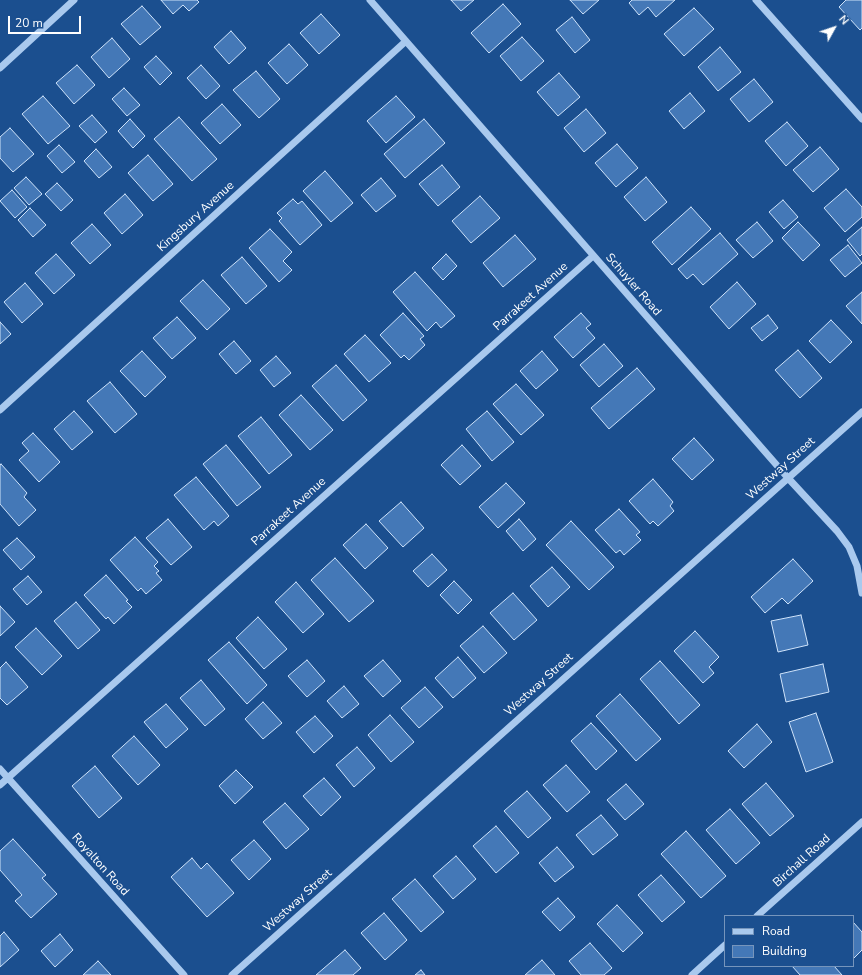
<!DOCTYPE html>
<style>
body{margin:0}
#map{position:relative;width:862px;height:975px;overflow:hidden;background:#1b4f8f;font-family:"Nunito Sans",sans-serif}
canvas{display:block}
.legend{position:absolute;left:724px;top:915px;width:130px;height:52px;box-sizing:border-box;background:#1b4f8f;border:1px solid #7695bc;margin:0;padding:5px 7px;list-style:none;font-size:12px;color:#fff}
.legend li{display:flex;align-items:center;gap:8px;height:20px}
.legend b{width:20px;border:1px solid #7695bc}
.north{position:absolute;left:814px;top:8px;width:40px;height:40px;-webkit-text-stroke:3px #1b4f8f;paint-order:stroke;rotate:50deg;font-size:11px;font-weight:700;line-height:16px;text-align:center;color:#fff}
.north::after{content:'';display:block;margin:auto;width:14px;height:18px;background:#fff;clip-path:polygon(50% 0,100% 100%,50% 72%,0 100%)}
.scale{position:absolute;left:8px;top:16px;width:73px;height:18px;box-sizing:border-box;border:2px solid #fff;border-top:0;padding-left:5px;font-size:12px;line-height:14px;white-space:nowrap;color:#fff;-webkit-text-stroke:3px #1b4f8f;paint-order:stroke}
</style>
<div id="map">
<canvas width="862" height="975"></canvas>
<ul class="legend">
<li><b style="height:5px;background:#a9c9ee"></b>Road</li>
<li><b style="height:11px;background:#4478b7"></b>Building</li>
</ul>
<div class="north">N</div>
<div class="scale">20 m</div>
</div>
<script>
const c = document.querySelector('canvas').getContext('2d');
c.lineJoin = 'round';
function paint(path, color) { c.fillStyle = color; c.fill(path, 'evenodd'); }
const shape = rows => new Path2D(rows.map(r => 'M' + r).join(''));
function trace(path, color, width, dash) { c.strokeStyle = color; c.lineWidth = width; c.lineCap = dash ? 'butt' : 'round'; c.setLineDash(dash || []); c.stroke(path); }
function write(font, color, halo, rows, align = 'center') {
  c.font = font + ' "Nunito Sans",sans-serif'; c.lineWidth = 3.5; c.setLineDash([]); c.textBaseline = 'middle'; c.strokeStyle = halo; c.fillStyle = color; for (const [text, x, y, turn = 0] of rows) {
    c.save(); c.translate(x, y); c.rotate((+turn || 0) * Math.PI / 180); c.textAlign = isNaN(turn) ? turn : align; if (halo) c.strokeText(text, 0, 0); c.fillText(text, 0, 0); c.restore();
  }
}
const building = shape([
 [161,0,197,0,199,2,189,11,183,5,173,14,161,0],
 [451,0,474,0,461,11,451,0],
 [570,0,599,0,583,14,570,0],
 [632,0,675,0,656,17,648,7,639,15,629,3,632,0],
 [846,0,862,0,862,28,860,30,839,7,846,0],
 [503,4,521,24,489,53,471,33,503,4],
 [142,6,161,27,140,45,121,24,142,6],
 [694,8,714,29,684,56,664,34,694,8],
 [321,14,340,35,319,54,300,33,321,14],
 [572,17,590,40,575,53,556,30,572,17],
 [231,31,246,48,229,64,214,47,231,31],
 [522,37,544,61,521,81,500,56,522,37],
 [112,38,130,59,109,78,91,57,112,38],
 [289,44,308,65,287,84,268,63,289,44],
 [720,47,741,72,718,91,698,67,720,47],
 [156,56,172,73,160,85,144,67,156,56],
 [77,65,95,85,74,104,56,83,77,65],
 [201,65,220,86,206,99,187,78,201,65],
 [256,71,280,99,259,118,233,90,256,71],
 [559,73,580,97,558,116,537,92,559,73],
 [754,79,773,102,749,122,730,99,754,79],
 [124,88,140,105,127,116,112,99,124,88],
 [690,93,705,111,684,129,669,111,690,93],
 [43,96,70,126,48,144,22,114,43,96],
 [396,96,415,117,386,143,367,121,396,96],
 [222,104,241,125,220,144,201,123,222,104],
 [586,109,606,133,584,152,564,128,586,109],
 [92,115,107,132,95,143,79,126,92,115],
 [179,117,217,159,192,181,154,139,179,117],
 [130,119,145,136,133,148,118,131,130,119],
 [424,119,445,143,405,178,384,154,424,119],
 [787,122,808,146,786,166,765,141,787,122],
 [10,128,34,154,13,172,0,158,0,137,10,128],
 [617,144,638,168,616,187,595,163,617,144],
 [59,145,75,162,62,173,47,156,59,145],
 [820,147,839,169,813,192,793,170,820,147],
 [96,149,112,167,99,178,84,161,96,149],
 [148,155,173,184,153,201,128,173,148,155],
 [442,165,460,187,438,206,419,184,442,165],
 [325,171,353,203,331,222,303,191,325,171],
 [26,177,42,194,29,205,14,188,26,177],
 [646,177,667,202,645,221,624,197,646,177],
 [381,178,396,196,376,212,361,195,381,178],
 [57,183,73,200,61,211,45,194,57,183],
 [846,189,862,207,862,217,845,232,824,208,846,189],
 [12,190,27,207,15,218,0,201,12,190],
 [125,194,143,215,122,234,104,213,125,194],
 [480,196,500,218,471,243,452,221,480,196],
 [293,199,298,204,302,201,322,225,300,245,279,221,282,218,277,213,293,199],
 [783,200,798,217,784,229,769,212,783,200],
 [691,207,711,229,672,265,652,242,691,207],
 [30,208,46,225,33,237,18,220,30,208],
 [757,222,773,241,753,258,736,240,757,222],
 [798,222,820,245,803,261,782,238,798,222],
 [92,224,111,245,90,264,71,243,92,224],
 [862,227,862,254,860,256,847,240,862,227],
 [270,229,292,252,283,261,292,270,279,282,249,248,270,229],
 [720,233,738,254,703,285,693,274,687,279,678,269,720,233],
 [515,235,536,259,503,287,483,263,515,235],
 [848,245,862,263,845,277,830,260,848,245],
 [56,254,75,275,54,294,35,273,56,254],
 [446,254,457,266,443,280,432,268,446,254],
 [242,257,267,286,246,304,221,275,242,257],
 [415,272,455,316,441,328,436,322,427,331,393,292,415,272],
 [203,280,230,309,207,330,180,301,203,280],
 [737,282,756,304,729,329,710,307,737,282],
 [25,283,43,304,22,323,4,302,25,283],
 [862,292,862,324,846,306,862,292],
 [403,313,424,336,420,339,425,345,409,360,404,355,401,358,380,335,403,313],
 [581,313,591,324,586,328,595,338,573,358,554,337,581,313],
 [768,315,778,328,762,341,751,328,768,315],
 [177,317,196,338,172,359,153,338,177,317],
 [831,320,852,342,830,363,809,341,831,320],
 [0,322,11,334,0,344,0,322],
 [365,335,391,363,369,382,344,354,365,335],
 [234,341,251,361,236,374,219,354,234,341],
 [604,344,623,366,599,387,580,365,604,344],
 [798,350,822,378,800,398,775,370,798,350],
 [142,351,166,377,145,397,120,371,142,351],
 [542,351,558,370,536,389,520,371,542,351],
 [276,356,291,373,274,387,260,370,276,356],
 [336,365,367,400,343,421,312,386,336,365],
 [637,368,655,389,609,429,591,408,637,368],
 [110,382,137,414,115,433,87,401,110,382],
 [516,384,544,415,521,435,493,404,516,384],
 [301,395,333,430,310,450,279,415,301,395],
 [74,411,93,432,72,450,54,429,74,411],
 [487,411,514,442,492,461,466,429,487,411],
 [261,417,292,455,269,474,238,436,261,417],
 [33,433,60,462,39,482,19,460,29,451,22,443,33,433],
 [694,438,714,460,692,480,672,459,694,438],
 [226,445,261,487,237,506,203,464,226,445],
 [462,445,481,466,460,485,441,465,462,445],
 [1,464,27,493,24,497,36,510,19,526,0,504,0,465,1,464],
 [196,477,229,516,218,526,214,521,204,530,174,495,196,477],
 [653,479,673,502,670,506,674,511,658,526,653,521,650,524,629,501,653,479],
 [506,483,525,503,498,528,479,507,506,483],
 [401,502,424,528,403,547,379,521,401,502],
 [619,509,640,532,636,535,641,540,624,555,620,550,616,553,595,530,619,509],
 [168,519,192,547,171,565,146,538,168,519],
 [519,519,536,539,523,551,506,531,519,519],
 [571,521,614,567,589,590,546,545,571,521],
 [366,524,388,548,365,569,343,545,366,524],
 [135,537,158,562,154,566,159,571,156,573,162,580,146,594,141,588,138,591,110,560,135,537],
 [17,538,35,557,21,570,3,550,17,538],
 [432,554,447,570,428,587,413,571,432,554],
 [335,558,374,601,349,622,311,580,335,558],
 [793,559,813,581,788,604,782,598,765,613,751,597,793,559],
 [552,567,570,587,548,607,530,586,552,567],
 [106,575,128,600,126,601,132,607,114,624,108,617,106,619,84,595,106,575],
 [28,576,42,592,27,605,13,589,28,576],
 [454,581,472,600,458,614,440,595,454,581],
 [296,582,324,614,303,633,275,602,296,582],
 [513,593,537,620,514,640,490,613,513,593],
 [76,602,100,630,78,649,54,621,76,602],
 [0,606,15,622,0,636,0,606],
 [801,615,808,645,778,652,771,621,801,615],
 [258,617,287,649,264,669,236,638,258,617],
 [483,626,507,653,484,673,460,646,483,626],
 [36,628,62,656,42,675,15,647,36,628],
 [695,631,719,657,709,667,714,673,703,683,674,651,695,631],
 [229,642,267,685,247,704,208,660,229,642],
 [458,657,476,678,453,698,435,678,458,657],
 [307,660,325,681,307,697,288,676,307,660],
 [383,660,401,681,383,697,364,676,383,660],
 [660,661,700,705,679,724,640,679,660,661],
 [6,662,28,687,7,705,0,698,0,668,6,662],
 [823,664,829,692,786,702,780,674,823,664],
 [201,680,225,709,205,726,180,698,201,680],
 [344,686,359,704,342,718,327,701,344,686],
 [425,687,443,707,419,728,401,708,425,687],
 [620,694,661,739,636,761,596,716,620,694],
 [263,702,282,723,263,739,245,719,263,702],
 [166,704,188,729,166,748,144,722,166,704],
 [816,713,833,762,806,772,789,722,816,713],
 [390,715,414,742,391,762,368,735,390,715],
 [315,716,333,736,314,753,296,732,315,716],
 [591,723,617,751,596,770,571,741,591,723],
 [757,724,772,742,744,768,728,751,757,724],
 [134,736,160,765,138,785,112,756,134,736],
 [357,747,375,768,354,787,336,765,357,747],
 [566,765,590,792,567,812,543,785,566,765],
 [95,766,122,798,99,818,72,786,95,766],
 [236,770,253,787,235,804,219,786,236,770],
 [324,778,341,797,321,816,303,796,324,778],
 [766,783,794,816,770,836,742,804,766,783],
 [626,784,644,804,625,820,607,800,626,784],
 [527,791,551,818,528,838,504,811,527,791],
 [285,803,309,829,286,849,263,822,285,803],
 [730,809,760,843,736,864,706,830,730,809],
 [601,815,618,835,593,855,576,835,601,815],
 [496,826,519,853,496,873,473,846,496,826],
 [686,831,726,876,701,898,661,854,686,831],
 [13,839,46,875,42,878,57,894,31,918,15,901,22,895,0,870,0,851,13,839],
 [254,840,271,859,249,880,231,860,254,840],
 [557,847,574,867,555,882,539,863,557,847],
 [456,856,476,879,453,899,433,876,456,856],
 [192,858,201,869,207,863,234,893,207,917,171,877,192,858],
 [661,875,685,902,662,922,638,895,661,875],
 [415,879,444,912,421,932,392,899,415,879],
 [558,898,575,917,560,931,542,912,558,898],
 [617,905,643,933,623,952,597,924,617,905],
 [384,913,407,940,385,960,361,933,384,913],
 [853,922,862,932,862,950,853,959,853,922],
 [4,932,19,950,0,967,0,936,4,932],
 [60,934,73,950,55,967,41,951,60,934],
 [590,943,612,968,604,975,581,975,569,961,590,943],
 [345,950,361,968,353,975,316,975,345,950],
 [542,960,555,975,525,975,542,960],
 [98,961,111,975,83,975,98,961],
 [792,966,834,966,842,975,800,975,792,966],
 [421,970,425,975,415,975,421,970]
]);
const minor = shape([
 [370,0,788,478,837,531,849,547,857,566,862,593],
 [756,0,862,119],
 [0,68,74,0],
 [0,410,406,41],
 [0,769,184,975],
 [0,785,593,256],
 [757,916,862,822],
 [232,975,862,412],
 [692,975,725,945]
]);
const streetNames = [
 ["Kingsbury Avenue",196,217,-42],
 ["Schuyler Road",633,285,49],
 ["Parrakeet Avenue",531,297,-42],
 ["Westway Street",781,469,-42],
 ["Parrakeet Avenue",289,512,-42],
 ["Westway Street",539,685,-42],
 ["Birchall Road",802,861,-42],
 ["Royalton Road",100,865,48],
 ["Westway Street",298,901,-42]
];
paint(building, '#4478b7');
trace(building, '#cfe3fa', 1);
trace(minor, '#a9c9ee', 7);
write('12px', '#fff', '#1b4f8f', streetNames);
</script>
